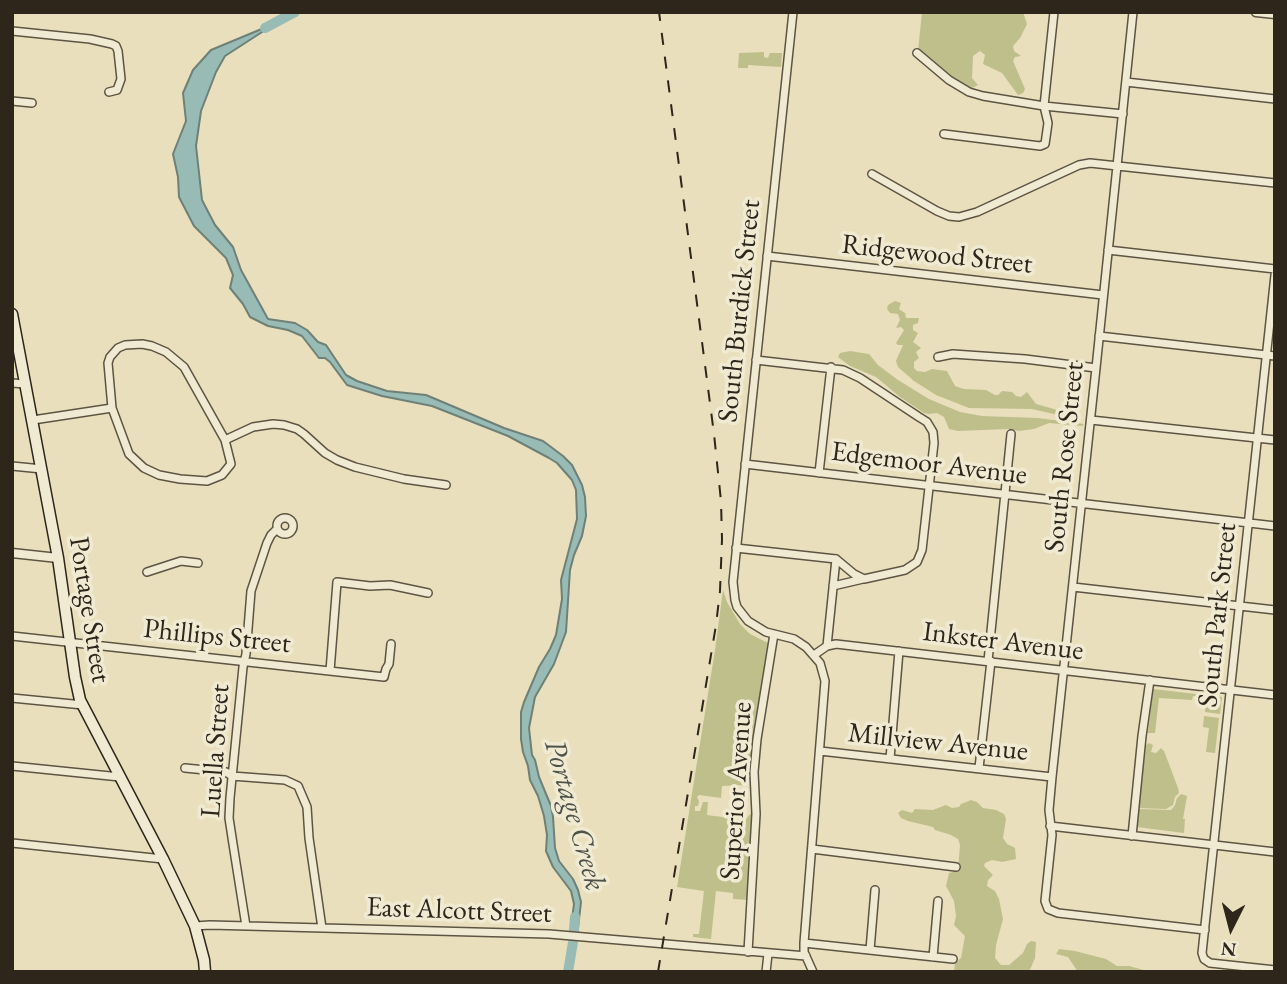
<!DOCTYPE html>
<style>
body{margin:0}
#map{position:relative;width:1287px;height:984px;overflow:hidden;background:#e9dfbc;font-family:"EB Garamond",serif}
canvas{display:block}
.frame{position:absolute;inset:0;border:14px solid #2e251b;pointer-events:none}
.north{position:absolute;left:1196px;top:893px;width:70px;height:70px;-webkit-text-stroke:5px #f1ead3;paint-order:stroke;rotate:186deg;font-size:19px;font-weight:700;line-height:28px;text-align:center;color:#2e251b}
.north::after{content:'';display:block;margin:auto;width:24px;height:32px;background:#2e251b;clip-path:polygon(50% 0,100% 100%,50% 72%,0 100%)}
</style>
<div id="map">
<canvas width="1287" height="984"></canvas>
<div class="frame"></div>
<div class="north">N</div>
</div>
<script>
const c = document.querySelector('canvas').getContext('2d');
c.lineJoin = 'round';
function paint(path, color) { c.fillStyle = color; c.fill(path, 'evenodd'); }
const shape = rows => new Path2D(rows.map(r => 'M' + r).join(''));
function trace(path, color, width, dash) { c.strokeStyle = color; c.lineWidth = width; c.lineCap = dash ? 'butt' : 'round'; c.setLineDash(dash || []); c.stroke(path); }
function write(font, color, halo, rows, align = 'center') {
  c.font = font + ' "EB Garamond",serif'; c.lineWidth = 7; c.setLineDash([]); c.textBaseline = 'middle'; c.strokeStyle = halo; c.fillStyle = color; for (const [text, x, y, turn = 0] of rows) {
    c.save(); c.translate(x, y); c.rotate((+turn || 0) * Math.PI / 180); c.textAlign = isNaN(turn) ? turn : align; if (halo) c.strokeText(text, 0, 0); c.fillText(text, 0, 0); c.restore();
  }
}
const green = shape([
 [922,12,1023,12,1027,24,1020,38,1013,46,1014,51,1021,56,1015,57,1013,61,1025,89,1023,93,1018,95,1002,73,983,64,985,55,980,51,973,56,972,78,978,85,970,89,959,85,918,51],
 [764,52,764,57,768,58,770,53,782,53,781,67,748,65,748,68,738,68,739,53],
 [895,301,901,303,899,309,905,313,906,318,919,318,918,323,913,325,913,330,918,333,913,342,921,348,916,352,919,358,914,362,914,368,917,371,925,372,932,369,947,371,955,386,964,389,986,390,995,395,998,395,1002,391,1012,392,1016,396,1021,397,1027,392,1036,404,1054,409,1058,411,1058,415,1032,409,969,408,936,395,914,381,898,367,896,361,903,345,898,345,896,343,904,330,901,327,896,328,900,320,898,314,890,313,887,309,888,305],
 [850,351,869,354,878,365,898,380,929,399,960,412,982,416,1038,418,1084,424,1082,426,1049,423,1034,429,1019,431,1008,429,958,431,949,429,944,417,937,413,929,414,924,413,900,397,876,377,850,366,838,357,840,353],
 [723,590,727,602,740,624,750,634,768,643,757,711,751,777,745,785,722,786,721,798,699,795,697,797,699,801,698,806,695,806,695,811,700,811,703,802,708,802,707,815,745,820,752,812,755,813,749,900,733,899,733,893,716,891,711,939,693,937,693,934,699,934,704,891,677,887,715,650],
 [1153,689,1222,697,1220,714,1205,712,1206,697,1193,696,1192,700,1159,698,1155,733,1148,733],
 [1204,716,1219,718,1215,753,1206,752,1209,728,1203,727],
 [1149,743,1153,745,1151,752,1156,753,1161,748,1164,751,1178,788,1179,793,1175,797,1173,805,1166,809,1139,808,1146,745],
 [1181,794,1187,796,1183,819,1185,819,1184,833,1137,827,1139,809,1171,810,1175,805,1177,798],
 [971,800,977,802,983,808,996,810,1004,814,1006,819,1003,838,1007,844,1015,848,1016,859,1002,862,992,860,985,863,984,866,993,875,988,880,987,886,995,891,999,899,1003,919,996,945,995,958,1001,965,1009,965,1023,953,1027,944,1031,941,1036,942,1035,958,1029,972,954,972,955,963,961,958,965,936,954,925,956,916,954,901,946,886,949,873,958,871,960,845,958,839,951,835,935,830,933,827,908,821,901,818,898,813,902,810,912,813,915,809,933,810,946,805,952,808,959,807,961,804],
 [1059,949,1075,951,1106,959,1117,966,1129,966,1151,972,1078,972,1068,957,1056,954]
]);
const water = shape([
 [276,23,225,56,216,72,201,111,196,146,202,200,215,225,233,247,241,270,268,319,295,323,307,330,318,342,326,345,346,375,357,381,387,391,426,395,504,428,543,441,563,456,572,465,582,485,585,497,586,516,582,536,574,555,570,570,566,632,554,664,535,697,529,728,532,755,535,760,539,777,551,806,553,817,555,848,559,861,573,879,578,890,581,902,578,928,571,927,574,904,571,891,553,867,546,851,547,835,544,816,538,796,530,780,528,766,523,752,521,739,521,712,524,702,539,667,550,649,556,635,562,599,561,580,577,519,576,490,572,480,557,463,549,458,508,436,432,406,382,396,347,385,330,362,325,358,319,358,302,336,288,330,268,326,250,317,243,304,230,288,233,275,226,258,194,226,179,197,178,177,173,154,186,121,183,93,193,70,211,50,276,23]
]);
const river = shape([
 [265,28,295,12],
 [568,972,573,942,575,917]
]);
const minor = shape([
 [793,12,733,582,735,600,737,607,748,621,766,632,794,639,806,647,820,663,825,681,804,943,804,952,813,972],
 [1133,12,1096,368,1052,777,1049,810,1052,835,1045,901,1048,909,1058,913,1205,930],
 [12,31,90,39,112,44,116,46,118,51,121,79,117,90,109,92],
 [917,53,949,80,969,92,983,96,1044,106,1123,114],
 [1126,82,1275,99],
 [12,101,32,103],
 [944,134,1040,146,1045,144,1048,123,1044,106,1054,12],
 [872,174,937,211,949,216,959,217,977,212,1079,165,1090,163,1275,183],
 [1108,250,1275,269],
 [767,256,1103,295],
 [1275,275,1202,953,1204,959,1210,963,1275,970],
 [1099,336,1275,356],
 [142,344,152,346,166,352,184,367,225,440,231,464,222,475,207,481,180,479,159,475,144,468,129,454,112,408,108,363,110,357,118,348,125,345,142,344],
 [938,357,953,354,1025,359,1096,368],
 [756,360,843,370,860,378,919,417,927,422,933,432,934,443,922,550,917,562,905,570,864,579,854,574,836,559],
 [12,383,26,384],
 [33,420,112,408],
 [1091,420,1275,440],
 [225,440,253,427,273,424,284,425,297,429,304,434,325,453,337,460,355,467,404,479,446,485],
 [745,464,1275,526],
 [12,466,42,469],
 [819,473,831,367],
 '277 526a8 8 0 1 1 16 0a8 8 0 1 1-16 0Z',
 [736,548,836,559],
 [147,572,181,561,198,563],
 [833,586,863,579],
 [1073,587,1275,610],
 [12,636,384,677,386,669,389,664,391,644],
 [827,646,836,559],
 [814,655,827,646,836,644,1275,695],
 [988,661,1011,434],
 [330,671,337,582,370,586,390,585,428,593],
 [12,698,83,705],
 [820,751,1052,777],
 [890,759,899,651],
 [12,766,120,777],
 [185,768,226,772,232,776,285,780,298,786,307,807,309,838,322,928],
 [979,768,991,661],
 [1050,826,1275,852],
 [1132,836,1142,736,1150,680],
 [12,843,163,859],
 [812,849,956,867],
 [195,926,210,925,549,934,806,956],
 [246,926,233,844,229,818,230,798,243,667,246,654,251,591,267,543,271,535,277,529],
 [804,943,953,959],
 [870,950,875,890],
 [748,952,756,814,754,772,757,739,774,634],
 [933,957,938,901],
 [766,972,768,954]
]);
const tertiary = shape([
 [1256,12,1275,14],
 [12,553,58,558]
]);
const secondary = shape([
 [12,314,58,558,75,677,80,700,163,859,195,926,204,960,205,972]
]);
const rail = shape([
 [658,972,716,625,720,591,722,539,721,501,714,434,659,12]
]);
const streetNames = [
 ["Ridgewood Street",937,255,6],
 ["South Burdick Street",740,311,-84],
 ["South Rose Street",1065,457,-84],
 ["Edgemoor Avenue",929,464,7],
 ["Portage Street",89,610,81],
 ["South Park Street",1218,615,-84],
 ["Phillips Street",217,637,6],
 ["Inkster Avenue",1003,642,7],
 ["Millview Avenue",938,743,6],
 ["Luella Street",216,751,-86],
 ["Superior Avenue",737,791,-86],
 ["East Alcott Street",459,911,2]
];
const waterNames = [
 ["Portage Creek",574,815,74]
];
paint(green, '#bfbf8b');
paint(water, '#98bcb5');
trace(water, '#6e8077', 2);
trace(river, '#98bcb5', 10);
trace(minor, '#5d5443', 10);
trace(tertiary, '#5d5443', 11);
trace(secondary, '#2e251b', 13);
trace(minor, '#f1ead3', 7);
trace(tertiary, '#f1ead3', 8);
trace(secondary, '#f1ead3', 10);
trace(rail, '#2e251b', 2, [12, 12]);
write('28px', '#2e251b', '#f1ead3', streetNames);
write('italic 30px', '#4e5249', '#f1ead3', waterNames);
</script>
